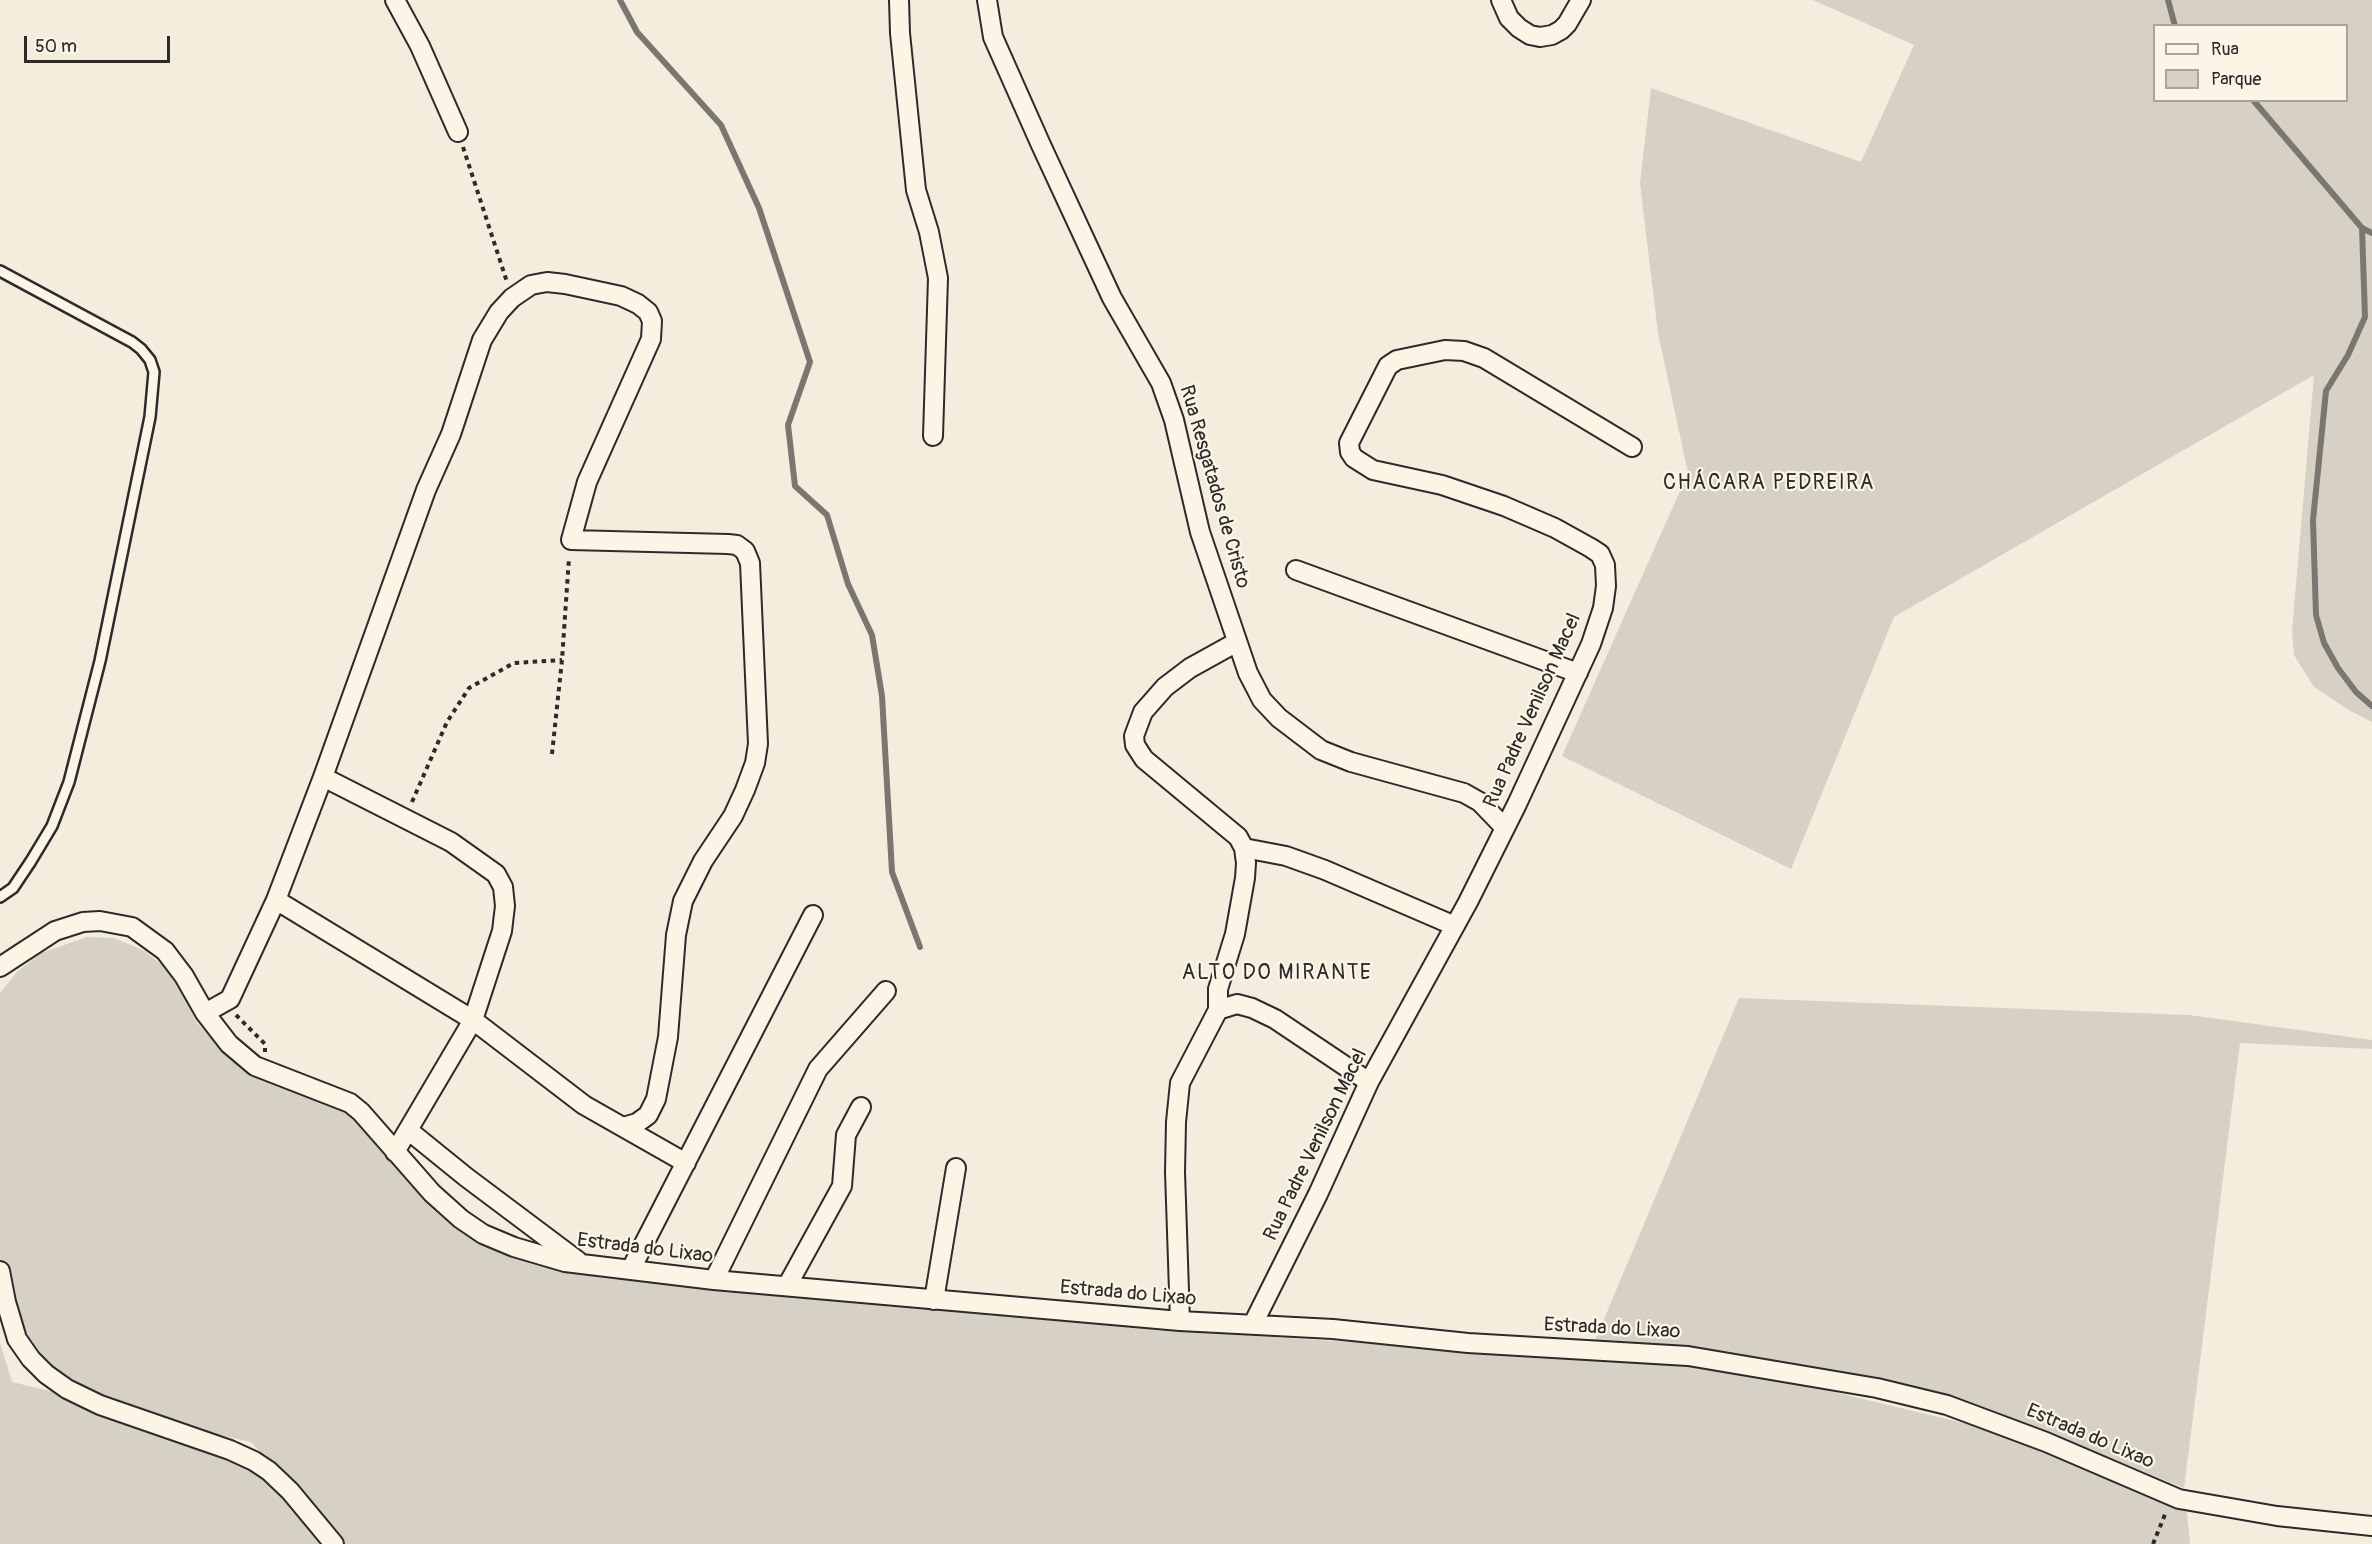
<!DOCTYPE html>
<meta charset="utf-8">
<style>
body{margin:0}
#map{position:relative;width:2372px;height:1544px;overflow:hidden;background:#f4edde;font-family:Pangolin,sans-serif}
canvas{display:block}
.legend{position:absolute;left:2153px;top:24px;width:195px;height:78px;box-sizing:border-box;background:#fcf5e5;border:2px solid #a8a49b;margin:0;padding:8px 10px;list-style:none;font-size:18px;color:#2b2b2b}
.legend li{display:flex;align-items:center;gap:12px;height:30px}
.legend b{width:30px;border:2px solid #a8a49b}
.scale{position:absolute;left:24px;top:36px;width:146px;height:27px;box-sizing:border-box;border:3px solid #2b2b2b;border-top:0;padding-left:8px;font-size:18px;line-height:21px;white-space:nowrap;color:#2b2b2b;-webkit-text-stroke:4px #fcf5e5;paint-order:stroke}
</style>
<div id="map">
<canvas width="2372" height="1544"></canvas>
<ul class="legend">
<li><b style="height:8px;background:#fcf5e5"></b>Rua</li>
<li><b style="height:16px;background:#d6d1c4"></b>Parque</li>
</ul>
<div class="scale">50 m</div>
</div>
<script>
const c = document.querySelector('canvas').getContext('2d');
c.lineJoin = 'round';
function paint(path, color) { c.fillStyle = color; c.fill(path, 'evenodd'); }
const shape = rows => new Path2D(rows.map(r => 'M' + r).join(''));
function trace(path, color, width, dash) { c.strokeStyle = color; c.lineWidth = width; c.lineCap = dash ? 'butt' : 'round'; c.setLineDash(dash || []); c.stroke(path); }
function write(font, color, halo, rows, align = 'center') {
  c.font = font + ' Pangolin,sans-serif'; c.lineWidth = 4.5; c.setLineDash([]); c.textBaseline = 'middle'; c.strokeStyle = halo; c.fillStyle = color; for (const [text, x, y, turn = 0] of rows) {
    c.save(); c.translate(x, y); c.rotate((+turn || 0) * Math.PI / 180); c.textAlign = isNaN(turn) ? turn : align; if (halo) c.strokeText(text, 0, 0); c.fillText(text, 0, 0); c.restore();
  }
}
const green = shape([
 [1813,0,2372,0,2372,722,2347,709,2314,687,2294,655,2292,631,2314,375,1894,617,1791,869,1562,756,1688,473,1658,333,1640,183,1651,88,1861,162,1914,45],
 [2154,26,2346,26,2346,100,2154,100],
 [87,937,114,938,145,951,163,966,181,991,197,1023,216,1043,242,1067,263,1081,314,1095,342,1107,363,1123,467,1234,753,1291,1257,1336,1679,1363,1809,1386,1980,1427,2187,1512,2190,1544,341,1544,251,1442,212,1433,68,1382,18,1336,0,1277,0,993,17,972,41,953],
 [1739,998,2189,1015,2372,1040,2372,1049,2240,1043,2184,1488,1984,1407,1924,1389,1594,1343],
 [0,1343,12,1382,135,1411,267,1466,326,1544,0,1544]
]);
const stream = shape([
 [620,0,637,32,721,125,759,208,810,362,788,425,795,486,827,515,848,584,872,635,882,696,892,872,920,947],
 [2168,0,2175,26],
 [2253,100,2362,228,2372,233],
 [2362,228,2365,317,2348,355,2326,391,2313,520,2316,615,2324,643,2338,668,2356,692,2372,706]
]);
const path = shape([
 [463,147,507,282],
 [552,754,562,660,569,558],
 [412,802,447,722,469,688,514,663,562,660],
 [236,1015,265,1044,265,1052],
 [2153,1544,2166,1512]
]);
const service = shape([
 [0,271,132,342,141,349,150,360,154,372,150,417,100,661,69,782,52,826,31,861,13,888,0,897]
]);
const minor = shape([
 [395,0,420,46,458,132],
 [899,0,900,33,916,190,929,232,938,278,933,436],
 [987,0,993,37,1041,145,1112,298,1161,383,1174,420,1200,532,1248,673,1262,700,1279,718,1321,750,1351,762,1464,793,1480,802,1505,828],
 [1501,0,1509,18,1519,28,1530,35,1540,37,1552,35,1561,30,1567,24,1581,0],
 [1296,570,1578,673],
 [323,777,451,842,496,874,503,887,505,906,502,931,473,1020,395,1152],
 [1244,848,1286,856,1325,870,1455,926],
 [0,967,55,931,83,922,100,921,132,927,165,951,184,976,205,1013,229,1044,255,1066,350,1103,361,1112,432,1193,461,1219,483,1234,514,1247,565,1262,714,1280,1180,1321,1333,1329,1468,1343,1688,1356,1877,1388,1947,1405,2046,1442,2179,1499,2277,1516,2372,1526],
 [1218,1010,1218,989,1235,934,1245,878,1246,863,1244,848,1238,837,1144,759,1135,745,1134,736,1143,712,1165,687,1190,668,1237,642],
 [205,1013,230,999,276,900],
 [623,1127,637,1123,648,1115,656,1099,668,1037,676,935,683,901,703,861,733,816,745,790,755,763,758,744,750,563,745,551,737,545,728,544,571,540,587,482,651,339,652,321,648,312,638,304,621,296,565,284,547,282,531,285,512,298,499,312,482,340,451,434,426,490,323,777,276,900,473,1020,584,1105,686,1163],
 [408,1130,466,1177,578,1261],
 [631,1269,813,915],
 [0,1271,6,1302,17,1339,31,1359,46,1374,67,1389,100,1405,230,1450,254,1461,269,1471,290,1491,334,1544],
 [714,1280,818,1069,886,991],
 [787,1286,842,1186,846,1135,861,1107],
 [934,1300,956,1168],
 [1180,1321,1175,1172,1176,1122,1180,1083,1218,1010,1237,1004,1252,1008,1275,1019,1369,1082],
 [1253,1324,1318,1194,1369,1082,1468,902,1517,804,1591,644,1603,608,1606,586,1605,565,1600,554,1591,548,1555,528,1504,506,1442,485,1373,470,1354,458,1350,452,1349,443,1388,366,1397,360,1445,350,1464,351,1484,358,1632,447]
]);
const streetNames = [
 ["Rua Resgatados de Cristo",1214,487,74],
 ["Rua Padre Venilson Macel",1533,711,-66],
 ["Rua Padre Venilson Macel",1316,1145,-64],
 ["Estrada do Lixao",645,1249,7],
 ["Estrada do Lixao",1128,1294,5],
 ["Estrada do Lixao",1612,1329,3],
 ["Estrada do Lixao",2090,1437,23]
];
const neighbourhoodNames = [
 ["CHÁCARA PEDREIRA",1769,484],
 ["ALTO DO MIRANTE",1277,974]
];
paint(green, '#d6d1c4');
trace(stream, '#7a7771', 6);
trace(service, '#2b2b2b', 14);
trace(minor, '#2b2b2b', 22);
trace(path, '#2b2b2b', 4, [4.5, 4.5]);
trace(service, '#fcf5e5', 9);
trace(minor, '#fcf5e5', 18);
write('20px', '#2b2b2b', '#fcf5e5', streetNames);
c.letterSpacing = '1.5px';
write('21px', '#2b2b2b', '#fcf5e5', neighbourhoodNames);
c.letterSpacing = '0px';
</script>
